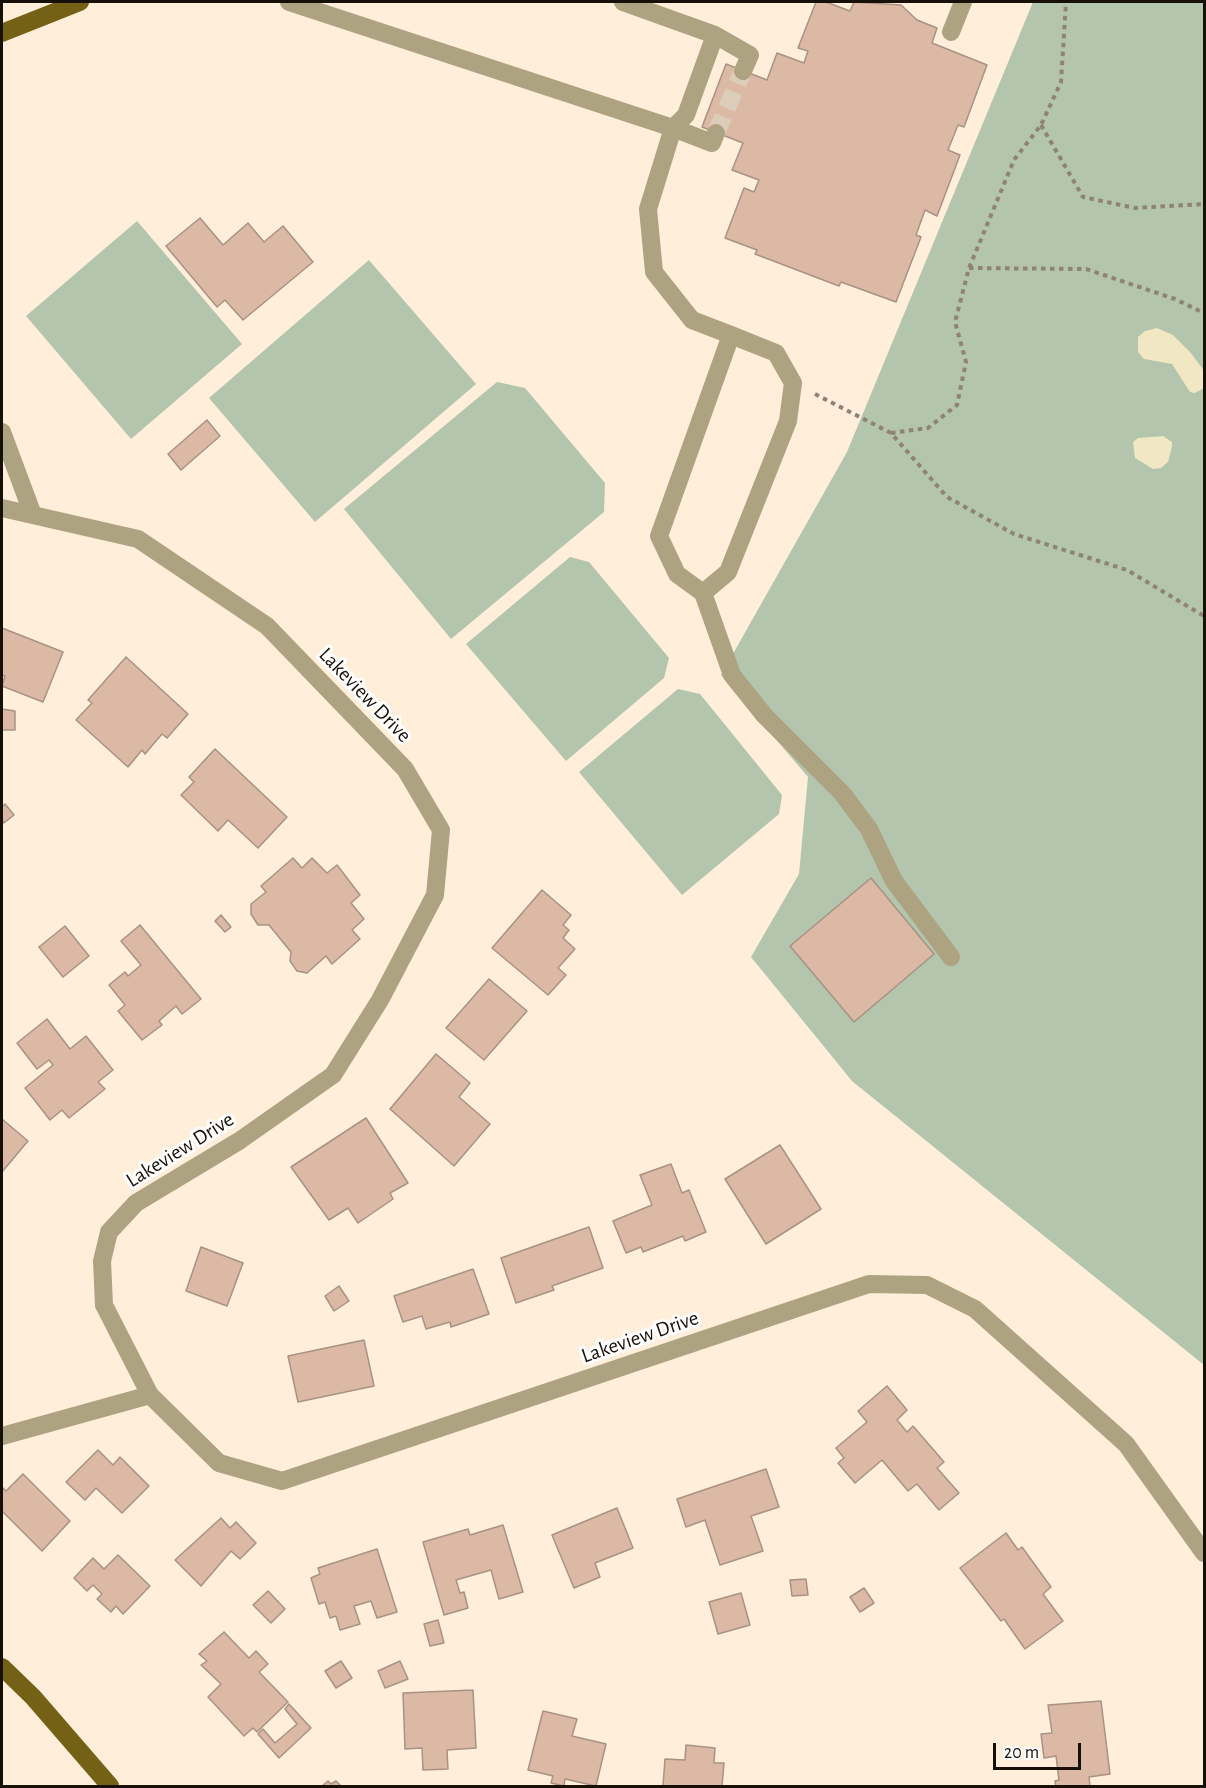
<!DOCTYPE html>
<style>
body{margin:0}
#map{position:relative;width:1206px;height:1788px;overflow:hidden;background:#ffeeda;font-family:"Alegreya Sans",sans-serif}
canvas{display:block}
.frame{position:absolute;inset:0;border:3px solid #161009;pointer-events:none}
.scale{position:absolute;left:993px;top:1743px;width:88px;height:27px;box-sizing:border-box;border:3px solid #161009;border-top:0;padding-left:8px;font-size:18px;line-height:21px;white-space:nowrap;color:#161009;-webkit-text-stroke:4px #fefefe;paint-order:stroke}
</style>
<div id="map">
<canvas width="1206" height="1788"></canvas>
<div class="frame"></div>
<div class="scale">20 m</div>
</div>
<script>
const c = document.querySelector('canvas').getContext('2d');
c.lineJoin = 'round';
function paint(path, color) { c.fillStyle = color; c.fill(path, 'evenodd'); }
const shape = rows => new Path2D(rows.map(r => 'M' + r).join(''));
function trace(path, color, width, dash) { c.strokeStyle = color; c.lineWidth = width; c.lineCap = dash ? 'butt' : 'round'; c.setLineDash(dash || []); c.stroke(path); }
function write(font, color, halo, rows, align = 'center') {
  c.font = font + ' "Alegreya Sans",sans-serif'; c.lineWidth = 6; c.setLineDash([]); c.textBaseline = 'middle'; c.strokeStyle = halo; c.fillStyle = color; for (const [text, x, y, turn = 0] of rows) {
    c.save(); c.translate(x, y); c.rotate((+turn || 0) * Math.PI / 180); c.textAlign = isNaN(turn) ? turn : align; if (halo) c.strokeText(text, 0, 0); c.fillText(text, 0, 0); c.restore();
  }
}
const green = shape([
 [1033,2,1204,2,1204,1365,852,1081,751,957,799,874,808,777,721,675,847,452],
 [137,221,242,344,131,439,26,316],
 [369,260,476,384,315,522,209,398],
 [497,382,525,388,605,483,604,512,451,639,344,509],
 [570,557,589,562,669,658,664,678,566,761,466,644],
 [678,689,700,694,782,795,779,814,682,895,579,772]
]);
const sand = shape([
 [1157,328,1173,335,1191,353,1204,371,1204,388,1195,393,1190,392,1172,364,1144,359,1138,352,1138,337,1145,331],
 [1163,436,1172,442,1172,447,1168,462,1161,468,1153,469,1135,458,1133,442,1138,438]
]);
const building = shape([
 [816,2,826,2,850,11,854,2,901,5,917,20,937,28,932,43,987,65,964,127,958,125,948,150,960,155,937,216,925,210,916,235,921,237,896,302,841,282,839,286,755,254,757,250,725,238,744,188,754,192,759,180,732,170,743,143,702,127,726,64,767,80,777,53,804,63,808,51,798,48,816,2],
 [200,218,223,245,248,223,264,242,283,226,313,262,243,320,225,300,217,307,166,246,200,218],
 [207,420,220,436,181,470,168,454,207,420],
 [2,628,63,652,43,702,2,686,5,676,2,675,2,628],
 [126,657,188,714,167,738,162,734,145,754,142,750,128,767,76,720,92,703,88,700,126,657],
 [2,709,15,711,15,730,2,730,2,709],
 [215,749,287,817,258,848,228,820,218,831,181,795,194,782,189,777,215,749],
 [5,804,14,815,4,823,2,819,2,807,5,804],
 [293,858,302,868,312,858,327,873,337,865,360,895,351,903,364,919,352,930,360,939,332,964,326,956,307,973,297,971,290,961,291,952,269,925,258,925,251,914,251,904,266,892,261,886,293,858],
 [871,878,934,954,854,1022,790,946,871,878],
 [542,890,571,915,563,925,569,930,563,938,575,949,558,968,566,975,548,995,492,948,542,890],
 [221,915,231,927,225,932,215,921,221,915],
 [140,925,201,999,182,1014,176,1006,159,1021,162,1025,142,1040,118,1011,125,1005,109,985,125,972,128,976,141,965,121,941,140,925],
 [65,926,89,956,63,977,39,947,65,926],
 [489,979,527,1011,484,1060,446,1028,489,979],
 [47,1019,70,1049,86,1036,113,1070,98,1082,105,1089,69,1118,62,1110,50,1120,25,1088,53,1065,49,1060,37,1069,17,1043,47,1019],
 [436,1054,470,1083,459,1097,490,1124,454,1166,390,1109,436,1054],
 [366,1118,408,1183,390,1193,393,1199,358,1223,348,1208,329,1220,291,1167,366,1118],
 [2,1119,28,1141,2,1172,2,1119],
 [780,1145,821,1209,766,1244,725,1179,780,1145],
 [671,1164,682,1193,689,1190,706,1232,685,1241,683,1236,643,1252,641,1247,626,1253,613,1221,652,1205,640,1175,671,1164],
 [589,1227,603,1268,552,1286,554,1290,516,1303,501,1258,589,1227],
 [201,1247,243,1263,227,1306,186,1291,201,1247],
 [473,1269,489,1314,451,1327,450,1322,426,1329,422,1316,403,1322,394,1296,473,1269],
 [339,1286,349,1301,334,1311,325,1296,339,1286],
 [364,1340,374,1386,298,1402,288,1356,364,1340],
 [887,1386,907,1410,897,1420,907,1432,913,1426,944,1462,937,1468,959,1493,939,1510,917,1484,908,1491,882,1460,855,1483,838,1463,844,1458,836,1448,867,1422,858,1411,887,1386],
 [98,1450,113,1465,120,1457,149,1486,122,1513,96,1488,85,1500,66,1482,98,1450],
 [766,1469,779,1507,751,1516,763,1551,720,1565,705,1520,686,1527,677,1499,766,1469],
 [23,1474,70,1521,42,1551,2,1511,2,1487,6,1491,23,1474],
 [617,1508,633,1548,595,1563,600,1577,574,1588,552,1535,617,1508],
 [221,1518,230,1528,236,1522,256,1543,240,1559,231,1551,201,1586,175,1560,221,1518],
 [503,1525,523,1592,499,1599,491,1570,456,1580,460,1593,464,1592,468,1608,444,1615,423,1542,468,1529,470,1535,503,1525],
 [1006,1533,1018,1550,1022,1547,1051,1587,1043,1594,1063,1621,1025,1649,1004,1619,1001,1621,960,1568,1006,1533],
 [377,1549,397,1612,377,1618,371,1601,354,1606,360,1624,340,1630,336,1616,330,1618,325,1602,319,1604,311,1578,320,1574,318,1568,377,1549],
 [118,1555,150,1586,123,1614,116,1606,111,1612,97,1599,102,1594,93,1585,87,1591,74,1578,93,1558,104,1569,118,1555],
 [806,1579,808,1595,792,1596,790,1580,806,1579],
 [864,1588,874,1603,860,1612,850,1597,864,1588],
 [268,1591,285,1609,271,1623,253,1605,268,1591],
 [741,1593,750,1625,718,1634,709,1602,741,1593],
 [438,1620,444,1643,430,1646,424,1624,438,1620],
 [224,1632,249,1658,256,1651,268,1664,259,1672,288,1702,257,1732,253,1728,244,1736,208,1697,221,1684,201,1665,207,1661,199,1654,224,1632],
 [341,1661,352,1678,336,1688,325,1671,341,1661],
 [400,1661,408,1679,385,1688,378,1671,400,1661],
 [473,1690,476,1748,447,1750,448,1769,423,1770,422,1748,405,1749,403,1693,473,1690],
 [1101,1701,1110,1774,1089,1777,1090,1786,1056,1786,1055,1781,1059,1780,1056,1756,1044,1758,1041,1734,1052,1733,1048,1705,1101,1701],
 [289,1704,311,1728,279,1758,258,1734,263,1729,275,1743,297,1724,285,1709,289,1704],
 [543,1711,577,1719,572,1736,606,1744,596,1786,565,1779,564,1786,551,1783,553,1776,528,1770,543,1711],
 [686,1745,715,1748,714,1763,724,1763,722,1786,663,1786,665,1759,685,1760,686,1745],
 [328,1781,331,1784,336,1781,341,1786,322,1786,328,1781]
]);
const minorTunnel = shape([
 [716,133,743,71]
]);
const path = shape([
 [1041,125,1083,197,1135,208,1204,204],
 [969,268,1086,269,1175,299,1204,313],
 [815,394,891,433,947,497,1014,534,1127,570,1204,616],
 [891,433,928,428,957,405,966,362,955,322,969,268,1014,160,1041,125,1061,82,1066,2]
]);
const minor = shape([
 [289,2,673,128,686,115,715,35,623,2],
 [951,32,963,2],
 [715,35,750,55,743,71],
 [716,133,712,143,673,128,648,209,654,272,692,320,731,335,776,353,793,383,788,421,728,572,703,593,677,574,659,536,731,335],
 [2,432,33,515],
 [2,508,138,539,267,626,405,769,441,830,435,895,380,1000,333,1075,239,1141,136,1203,109,1232,102,1261,104,1305,150,1395,219,1463,282,1481,869,1284,927,1285,975,1309,1126,1444,1204,1553],
 [703,593,732,675,764,715,842,793,869,829,894,881,951,957],
 [2,1436,150,1395]
]);
const major = shape([
 [2,33,80,2],
 [2,1667,33,1697,110,1786]
]);
const streetNames = [
 ["Lakeview Drive",365,695,46],
 ["Lakeview Drive",180,1150,-32],
 ["Lakeview Drive",640,1337,-19]
];
paint(green, '#b3c5ac');
paint(sand, '#f1e7c2');
paint(building, '#dcb9a4');
trace(building, '#a89285', 1.5);
trace(minorTunnel, '#dccdbb', 18, [18, 9]);
trace(path, '#8e8375', 4, [4.5, 4.5]);
trace(minor, '#ada380', 18);
trace(major, '#756116', 18);
write('21px', '#161009', '#fefefe', streetNames);
</script>
